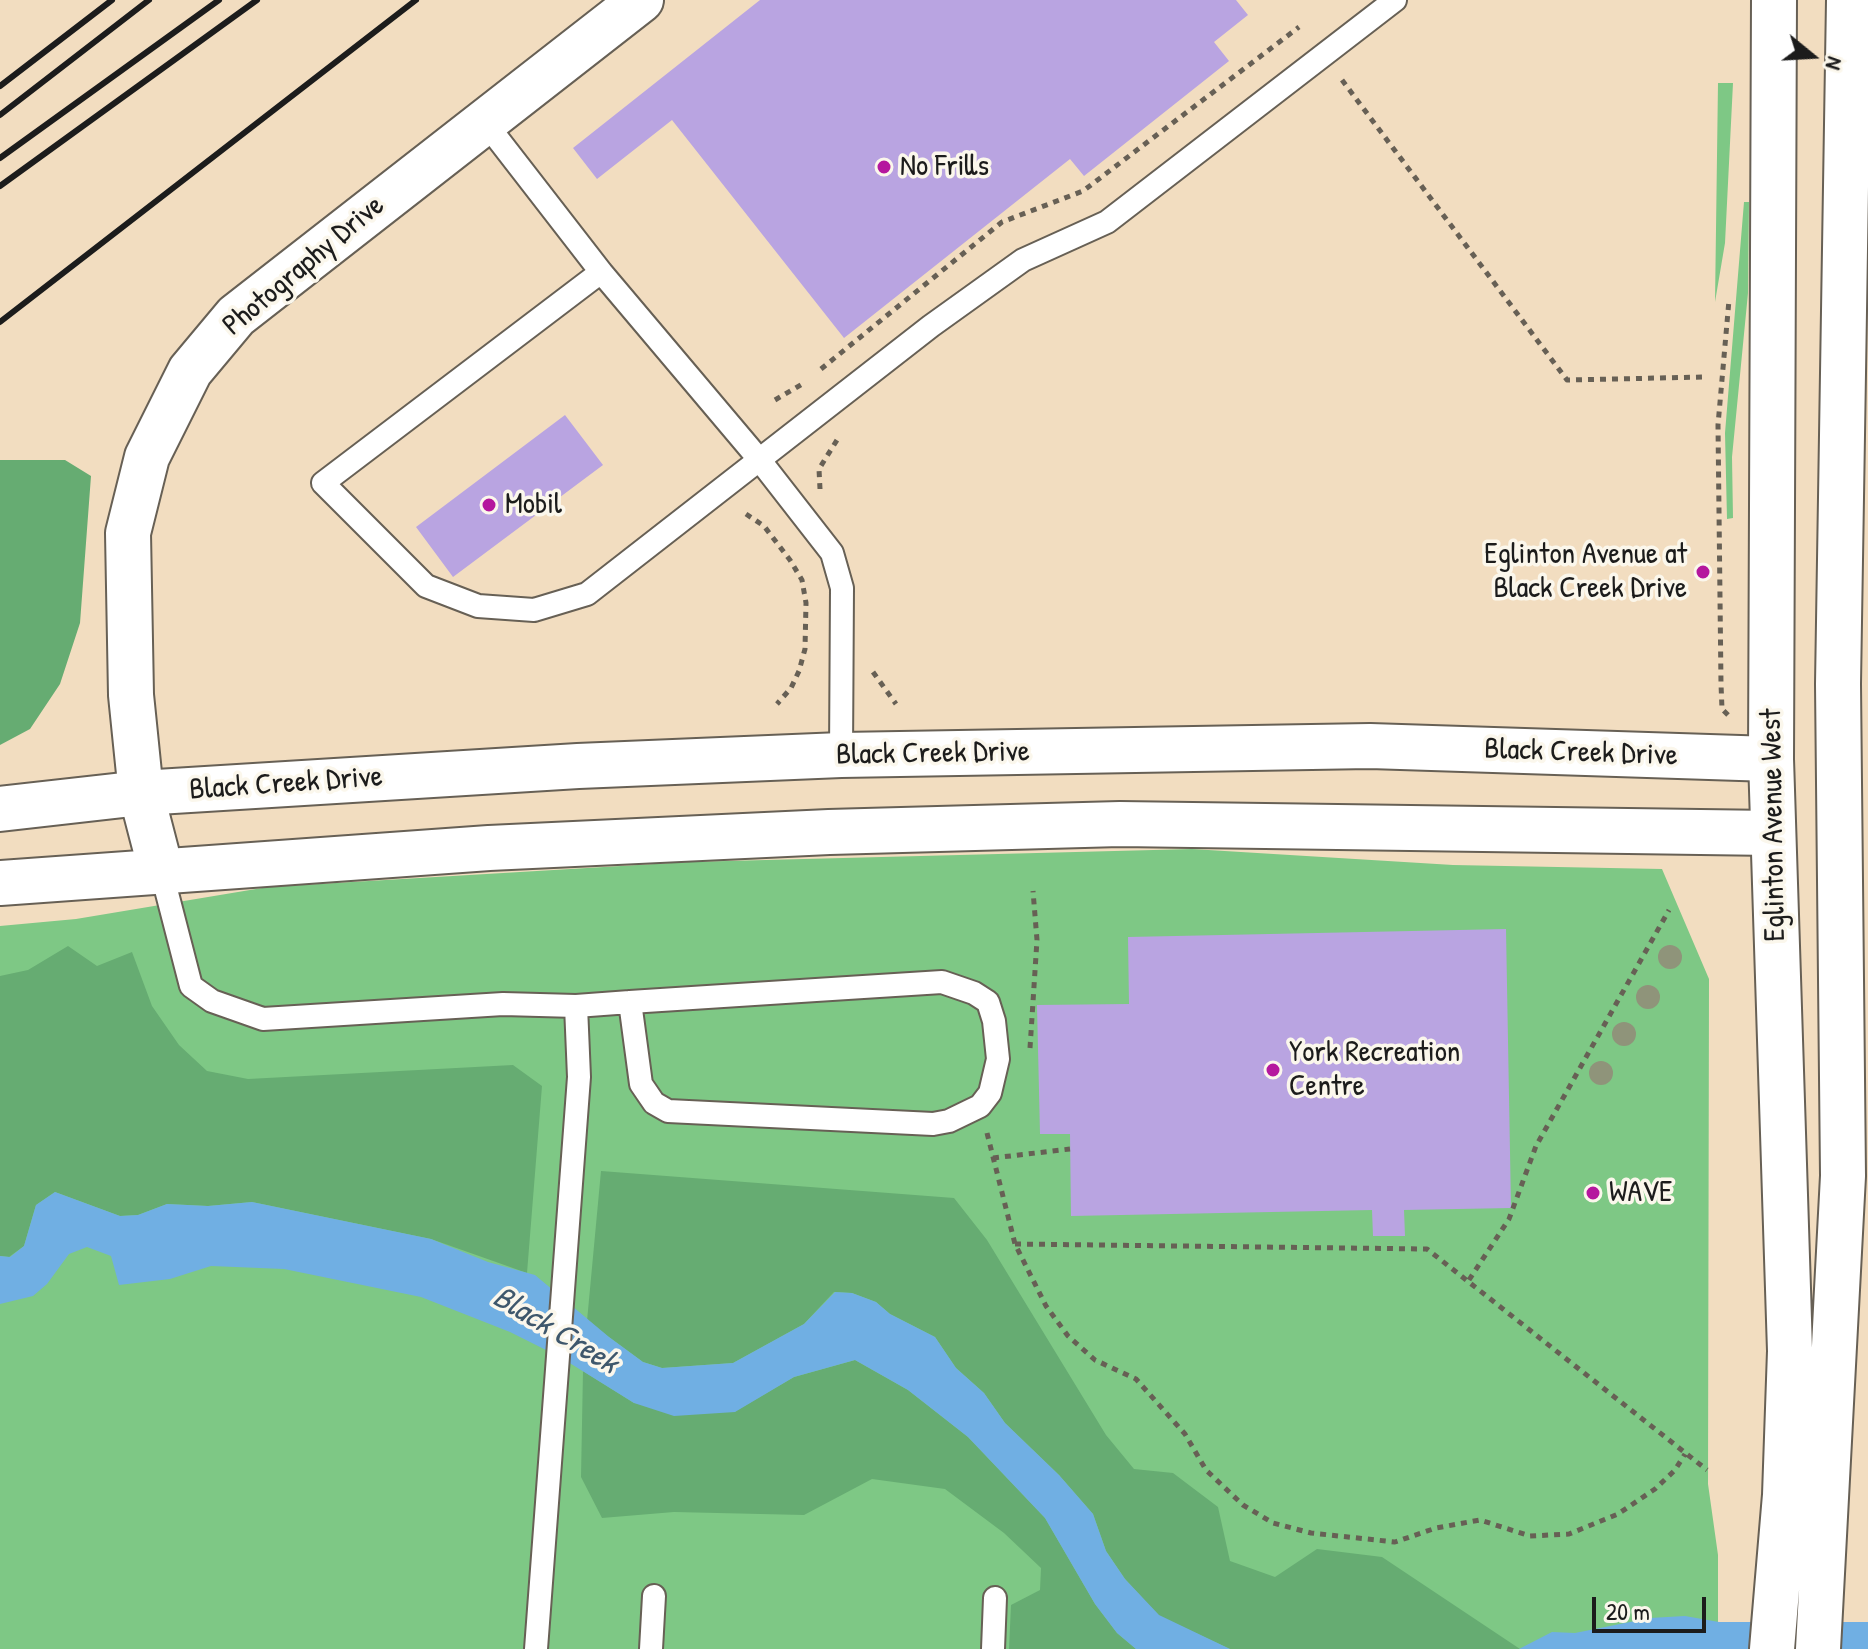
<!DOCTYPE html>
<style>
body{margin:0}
#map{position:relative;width:1868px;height:1649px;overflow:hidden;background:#f2ddc0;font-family:"Patrick Hand",sans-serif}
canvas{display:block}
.north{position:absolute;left:1772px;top:16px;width:80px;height:80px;-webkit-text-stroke:6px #fbf7ec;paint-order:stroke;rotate:108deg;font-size:22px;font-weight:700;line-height:32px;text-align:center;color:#1c1c1c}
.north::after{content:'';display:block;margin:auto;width:28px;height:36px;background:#1c1c1c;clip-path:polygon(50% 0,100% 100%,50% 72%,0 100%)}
.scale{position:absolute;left:1592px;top:1597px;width:114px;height:36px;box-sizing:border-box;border:4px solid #1c1c1c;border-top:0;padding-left:10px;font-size:24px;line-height:28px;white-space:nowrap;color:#1c1c1c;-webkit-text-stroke:6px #fbf7ec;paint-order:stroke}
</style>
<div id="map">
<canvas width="1868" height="1649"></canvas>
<div class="north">N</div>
<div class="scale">20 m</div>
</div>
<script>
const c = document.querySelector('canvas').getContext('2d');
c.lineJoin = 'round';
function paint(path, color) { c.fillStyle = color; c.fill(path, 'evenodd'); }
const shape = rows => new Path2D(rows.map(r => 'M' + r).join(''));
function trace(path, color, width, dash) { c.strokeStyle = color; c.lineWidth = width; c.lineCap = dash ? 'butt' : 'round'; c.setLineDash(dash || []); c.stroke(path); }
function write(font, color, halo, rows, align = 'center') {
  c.font = font + ' "Patrick Hand",sans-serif'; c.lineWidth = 7; c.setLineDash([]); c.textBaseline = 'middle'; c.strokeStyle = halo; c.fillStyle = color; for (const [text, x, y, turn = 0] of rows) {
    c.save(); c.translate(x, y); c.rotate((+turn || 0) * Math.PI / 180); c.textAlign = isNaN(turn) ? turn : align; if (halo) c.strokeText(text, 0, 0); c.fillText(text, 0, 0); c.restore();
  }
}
const green = shape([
 [1718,83,1733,83,1725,243,1715,302],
 [1744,202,1749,202,1748,293,1732,457,1733,518,1727,519,1725,433],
 [1192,849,1453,865,1662,869,1709,979,1708,1484,1718,1555,1718,1649,0,1649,0,926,76,919,268,887,688,862]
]);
const forest = shape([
 [0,460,65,460,91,476,80,623,60,684,30,729,0,745],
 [68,946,97,966,132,952,152,1006,179,1045,207,1071,248,1079,513,1065,542,1086,527,1273,431,1239,252,1202,208,1206,167,1204,138,1215,120,1216,55,1192,36,1205,24,1246,9,1257,0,1256,0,976,28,970],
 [601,1171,954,1198,987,1240,1106,1435,1134,1469,1173,1473,1218,1507,1230,1561,1275,1577,1317,1549,1382,1557,1520,1649,1230,1649,1159,1616,1125,1579,1106,1551,1093,1514,1059,1475,1005,1423,984,1393,956,1368,935,1337,890,1314,876,1302,852,1293,834,1292,804,1324,733,1363,662,1368,643,1362,587,1321],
 [855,1360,908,1390,968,1437,1045,1518,1095,1604,1117,1633,1136,1649,1009,1649,1011,1605,1040,1590,1041,1568,1004,1533,945,1489,872,1479,804,1515,674,1512,602,1518,581,1477,583,1371,634,1403,734,1412,794,1377]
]);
const water = shape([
 [55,1192,120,1216,138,1215,167,1204,208,1206,252,1202,431,1239,488,1262,535,1275,609,1337,643,1362,662,1368,733,1363,804,1324,835,1292,852,1293,876,1302,890,1314,935,1337,956,1368,984,1393,1005,1423,1059,1475,1093,1514,1106,1551,1125,1579,1159,1615,1230,1649,1136,1649,1117,1633,1095,1604,1045,1518,968,1437,908,1390,855,1360,794,1377,735,1412,674,1416,634,1403,560,1357,510,1332,421,1297,284,1269,211,1266,170,1279,119,1285,111,1256,87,1247,69,1254,47,1284,33,1296,0,1304,0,1256,10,1257,24,1246,36,1205],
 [1685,1616,1719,1622,1868,1622,1868,1649,1519,1649,1552,1632,1575,1633,1650,1618]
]);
const building = shape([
 [760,0,1236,0,1248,15,1214,42,1229,61,1084,176,1070,159,844,338,672,120,597,179,573,148],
 [565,415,603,465,453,577,416,527],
 [1506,929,1511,1208,1404,1210,1405,1236,1373,1236,1372,1210,1071,1216,1070,1134,1040,1134,1037,1005,1129,1004,1128,937]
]);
const path = shape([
 [1342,80,1567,380,1706,377],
 [821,369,1002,222,1083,191,1299,27],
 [775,400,804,383],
 [820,489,819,469,837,440],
 [746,514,764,526,790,560,802,580,806,603,805,649,799,671,791,688,777,704],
 [873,672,896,704],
 [1728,715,1722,709,1721,684,1718,425,1729,300],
 [1030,1048,1037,940,1033,891],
 [987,1133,1015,1244,1046,1306,1068,1336,1095,1360,1136,1379,1185,1434,1206,1470,1243,1505,1273,1523,1311,1533,1395,1542,1436,1528,1480,1520,1530,1536,1569,1534,1618,1514,1655,1489,1675,1470,1685,1454],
 [993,1158,1070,1149],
 [1015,1244,1427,1249,1707,1470],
 [1469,1280,1509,1219,1536,1146,1669,910]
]);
const service = shape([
 [484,121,601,272,758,458,832,553,842,588,841,755],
 [601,272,323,483,426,586,478,606,534,610,587,594,931,326,1023,260,1107,222,1395,0],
 [161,870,191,986,212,1001,263,1019,503,1004,576,1006,630,1002,816,990,942,982,974,993,988,1002,994,1021,998,1059,990,1093,980,1106,949,1121,933,1124,668,1111,654,1103,641,1084,630,1002],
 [536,1649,579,1077,576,1006],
 [651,1649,654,1596],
 [993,1649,995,1598]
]);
const minor = shape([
 [161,870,141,793,131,695,128,533,147,457,190,371,236,316,641,0]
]);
const secondary = shape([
 [0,809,141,793,578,766,841,755,1370,746,1771,759],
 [0,883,489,848,829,832,1120,824,1773,833]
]);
const primary = shape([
 [1772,1649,1785,1495,1790,1351,1771,759,1774,0],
 [1818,1649,1843,1176,1838,684,1849,0]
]);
const rail = shape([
 [0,86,112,0],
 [0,115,149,0],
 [0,158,219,0],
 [0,186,257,0],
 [0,322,416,0]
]);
const trees = [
 [1670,957],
 [1648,997],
 [1624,1034],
 [1601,1073]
];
const markers = [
 [884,167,8,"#b5179e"],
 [489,505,8,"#b5179e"],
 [1703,572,8,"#b5179e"],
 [1273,1070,8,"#b5179e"],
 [1593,1193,8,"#b5179e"]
];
const poiNames = [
 ["No Frills",900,167],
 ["Mobil",505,505],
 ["Eglinton Avenue at",1687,555,"right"],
 ["Black Creek Drive",1687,589,"right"],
 ["York Recreation",1289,1053],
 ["Centre",1289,1087],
 ["WAVE",1609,1193]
];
const streetNames = [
 ["Photography Drive",304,266,-40],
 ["Black Creek Drive",1581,753,2],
 ["Black Creek Drive",933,754,-1],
 ["Black Creek Drive",286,784,-4],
 ["Eglinton Avenue West",1774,825,-91]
];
const waterNames = [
 ["Black Creek",555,1331,31]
];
paint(green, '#7ec885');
paint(forest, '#66ac72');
paint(water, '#70afe3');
paint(building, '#b9a4e1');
trace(service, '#676055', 26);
trace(minor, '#676055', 48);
trace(secondary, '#676055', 48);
trace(primary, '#676055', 48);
trace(path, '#676055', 5, [6, 6]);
trace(service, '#fff', 22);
trace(minor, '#fff', 44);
trace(secondary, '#fff', 44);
trace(primary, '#fff', 44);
trace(rail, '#1c1c1c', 6);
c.fillStyle = '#8f947a';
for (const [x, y] of trees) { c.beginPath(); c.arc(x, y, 12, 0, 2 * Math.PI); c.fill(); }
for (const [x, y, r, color] of markers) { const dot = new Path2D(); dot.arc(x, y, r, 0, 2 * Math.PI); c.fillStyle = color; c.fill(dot); trace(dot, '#fbf7ec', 3); }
write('30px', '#1c1c1c', '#fbf7ec', poiNames, 'left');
write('30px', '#1c1c1c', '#fbf7ec', streetNames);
write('italic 32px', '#3e576c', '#fbf7ec', waterNames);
</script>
